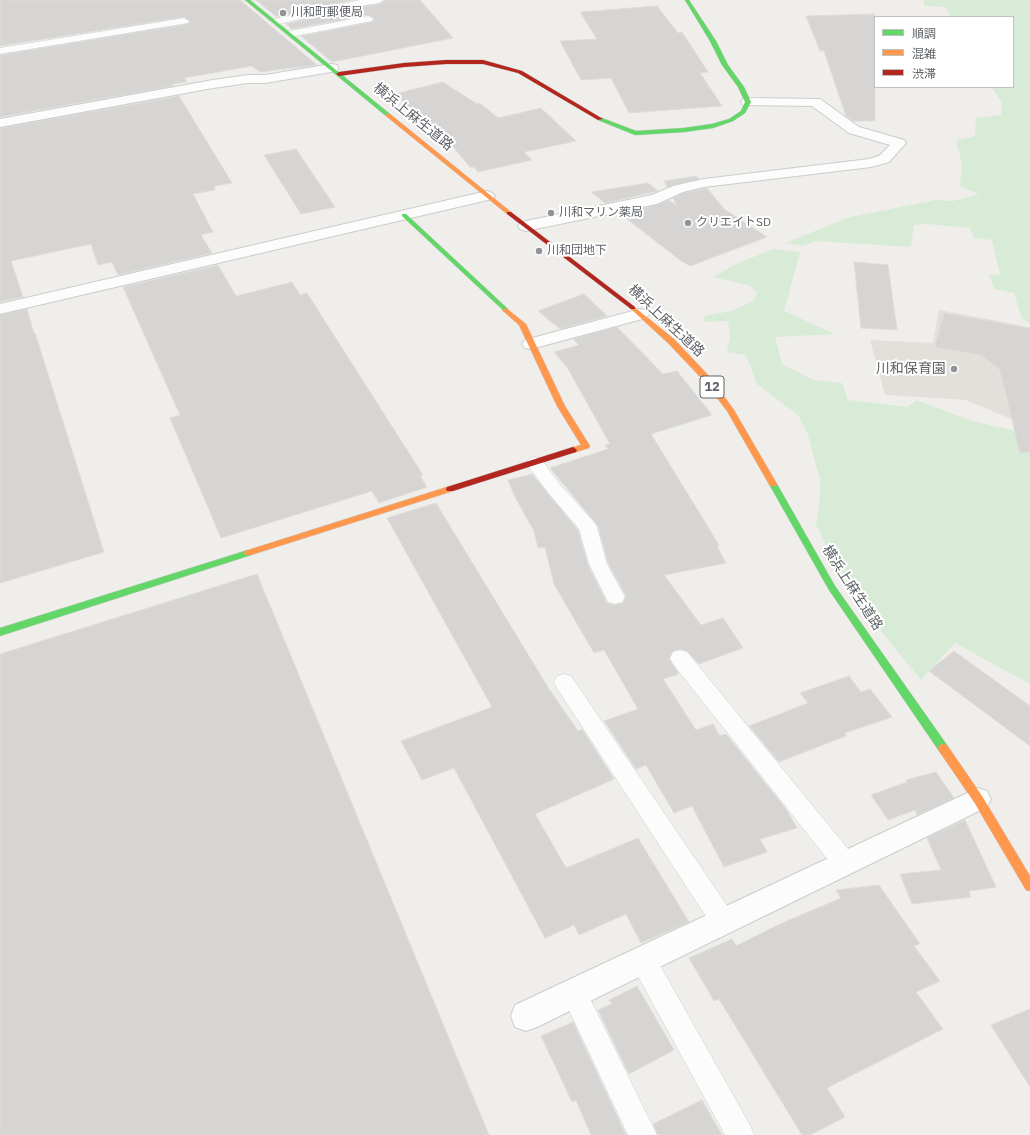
<!DOCTYPE html>
<meta charset="utf-8">
<style>
body{margin:0}
#map{position:relative;width:1030px;height:1135px;overflow:hidden;background:#efeeea;font-family:"IBM Plex Sans","Noto Sans JP",sans-serif}
canvas{display:block}
.legend{position:absolute;left:874px;top:16px;width:140px;height:72px;box-sizing:border-box;background:#fff;border:1px solid #bfc1c3;margin:0;padding:5px 7px;list-style:none;font-size:12px;color:#5f6368}
.legend li{display:flex;align-items:center;gap:8px;height:20px}
.legend b{width:20px;border:1px solid #bfc1c3}
</style>
<div id="map">
<canvas width="1030" height="1135"></canvas>
<ul class="legend">
<li><b style="height:5px;background:#63d668"></b>順調</li>
<li><b style="height:5px;background:#ff974d"></b>混雑</li>
<li><b style="height:5px;background:#b3261e"></b>渋滞</li>
</ul>
</div>
<script>
const c = document.querySelector('canvas').getContext('2d');
c.lineJoin = 'round';
function paint(path, color) { c.fillStyle = color; c.fill(path, 'evenodd'); }
const shape = rows => new Path2D(rows.map(r => 'M' + r).join(''));
function trace(path, color, width, dash) { c.strokeStyle = color; c.lineWidth = width; c.lineCap = dash ? 'butt' : 'round'; c.setLineDash(dash || []); c.stroke(path); }
function write(font, color, halo, rows, align = 'center') {
  c.font = font + ' "IBM Plex Sans","Noto Sans JP",sans-serif'; c.lineWidth = 4; c.setLineDash([]); c.textBaseline = 'middle'; c.strokeStyle = halo; c.fillStyle = color; for (const [text, x, y, turn = 0] of rows) {
    c.save(); c.translate(x, y); c.rotate((+turn || 0) * Math.PI / 180); c.textAlign = isNaN(turn) ? turn : align; if (halo) c.strokeText(text, 0, 0); c.fillText(text, 0, 0); c.restore();
  }
}
const education = shape([
 [939,310,1009,323,1030,334,1016,421,966,400,885,395,870,340,933,343]
]);
const green = shape([
 [923,0,1030,0,1030,323,1022,319,1014,293,994,289,989,274,1000,275,992,240,974,238,970,228,927,224,914,225,911,247,815,241,803,246,785,243,850,217,935,200,953,201,979,194,960,186,962,164,956,140,975,136,976,118,1001,115,1002,102,991,87,1013,87,1013,17,951,17,945,7,925,6],
 [773,249,800,252,784,311,835,334,775,337,782,364,813,380,842,383,848,400,908,407,916,400,972,421,1030,434,1030,684,955,643,921,680,845,587,816,524,820,497,820,479,808,435,798,415,757,384,746,355,727,352,730,336,728,321,703,322,705,316,731,311,754,301,757,292,748,285,713,277,734,265]
]);
const building = shape([
 [0,0,240,0,317,65,260,72,252,66,184,78,187,82,173,84,173,86,0,117,0,55,188,24,190,21,184,17,0,46,0,0],
 [256,0,353,0,277,17,256,0],
 [385,0,420,0,453,38,332,62,301,36,372,22,374,18,368,15,292,29,286,24,348,9,379,4,385,0],
 [657,6,678,33,682,32,708,72,700,73,722,106,629,113,611,78,581,80,560,41,597,39,580,12,657,6],
 [875,14,875,121,853,121,846,116,824,51,820,51,806,16,875,14],
 [443,82,477,104,480,103,498,118,541,108,576,141,524,152,532,160,478,172,474,167,470,167,454,148,395,94,443,82],
 [179,96,232,183,214,186,215,190,193,194,213,232,201,235,212,253,118,275,112,262,98,265,91,244,11,261,23,297,0,302,0,128,179,96],
 [296,149,335,207,301,214,264,155,296,149],
 [696,176,699,179,667,187,664,181,696,176],
 [648,183,658,191,605,203,591,192,648,183],
 [707,188,724,209,767,237,690,266,680,260,619,213,657,205,669,200,677,206,673,198,683,193,707,188],
 [854,262,888,265,897,330,861,328,854,262],
 [218,265,236,296,292,282,300,295,307,293,423,475,420,476,427,487,379,503,372,491,221,538,170,418,180,415,123,287,218,265],
 [584,294,607,316,560,329,538,311,584,294],
 [27,309,34,334,35,333,104,552,0,583,0,315,27,309],
 [944,313,1030,328,1030,452,1020,453,1000,370,981,355,935,347,944,313],
 [617,327,663,374,677,371,712,415,651,434,719,545,717,546,726,563,664,575,701,625,723,618,743,648,699,664,687,651,680,649,673,651,669,659,679,674,663,679,696,730,713,724,720,736,726,734,786,809,797,828,760,839,767,852,724,867,692,806,674,813,646,765,636,769,604,721,638,709,604,650,594,653,554,584,545,547,538,548,534,531,515,497,508,480,532,474,578,530,588,565,607,603,615,605,623,603,626,596,608,563,598,526,550,468,608,449,605,445,610,444,567,367,554,352,579,345,573,339,617,327],
 [436,503,549,689,578,731,582,729,614,779,535,814,566,868,638,838,689,922,641,943,626,914,579,935,574,925,545,938,454,768,422,780,401,741,492,707,387,518,436,503],
 [257,574,489,1135,0,1135,0,654,257,574],
 [954,651,1030,706,1030,746,929,671,954,651],
 [849,676,861,692,870,689,892,717,845,733,846,736,779,762,749,726,808,703,800,693,849,676],
 [936,772,954,798,917,815,915,810,888,820,871,795,907,782,906,780,936,772],
 [965,820,996,887,969,891,971,897,912,904,900,874,941,870,927,838,965,820],
 [879,885,920,944,914,946,940,981,916,992,943,1029,827,1088,845,1117,810,1135,802,1135,719,999,714,1001,689,958,732,939,736,946,780,924,841,898,836,890,879,885],
 [637,986,674,1050,629,1074,598,1010,612,1004,609,1000,637,986],
 [1030,1009,1030,1087,991,1025,1030,1009],
 [573,1022,626,1135,591,1135,576,1100,572,1102,541,1036,573,1022],
 [702,1100,722,1135,658,1135,653,1124,702,1100]
]);
const lane = shape([
 [360,0,384,0,379,3,348,8,275,25,270,22,275,19,360,0],
 [368,16,373,19,372,21,290,37,285,34,290,31,368,16],
 [184,18,189,21,188,23,0,54,0,48,184,18],
 [535,457,541,459,562,487,594,522,597,527,607,564,625,597,622,602,615,604,608,602,589,564,579,529,550,495,526,463,529,459,535,457],
 [680,650,687,652,852,854,856,862,852,870,844,873,836,870,673,664,670,658,673,652,680,650],
 [564,674,571,676,732,913,735,921,732,929,723,932,714,929,557,688,554,682,557,676,564,674],
 [643,948,652,951,750,1125,754,1135,725,1135,634,969,630,960,634,951,643,948],
 [574,980,583,984,657,1135,628,1135,561,993,565,984,574,980]
]);
const street = shape([
 [332,64,337,65,338,68,337,71,265,83,248,83,213,88,0,127,0,119,213,80,248,75,265,75,332,64],
 [748,98,820,99,859,127,904,140,906,143,889,162,871,167,704,187,683,192,657,204,526,231,520,229,518,226,520,223,526,221,652,195,673,186,704,179,869,159,879,156,890,145,849,133,812,106,743,105,741,102,743,99,748,98],
 [487,191,492,193,495,196,492,199,0,314,0,304,487,191],
 [640,309,646,310,649,314,646,318,531,349,525,348,522,344,525,340,640,309],
 [978,788,987,791,991,799,987,807,537,1027,526,1031,515,1027,511,1016,515,1005,978,788]
]);
const fast = shape([
 [245,0,250,0,390,114,390,116,386,116,245,0],
 [685,0,689,0,716,41,728,65,744,87,751,102,745,113,733,121,713,128,684,132,635,135,598,120,598,118,602,118,636,131,684,128,712,124,729,119,741,111,745,102,738,87,722,65,710,41,685,0],
 [402,214,406,214,508,309,508,311,504,311,402,216,402,214],
 [773,481,777,484,835,586,947,745,948,748,947,751,943,752,939,751,829,590,769,484,773,481],
 [248,550,251,551,252,553,251,555,0,636,0,628,248,550]
]);
const slow = shape([
 [386,114,390,114,511,212,511,214,507,214,386,116,386,114],
 [633,306,674,339,710,377,734,410,777,484,776,486,770,486,727,411,704,381,668,343,631,309,629,308,633,306],
 [506,308,526,324,565,406,590,446,589,448,573,453,569,450,570,448,581,445,557,406,519,325,502,310,506,308],
 [450,486,453,487,454,489,453,491,251,555,245,555,244,553,245,551,450,486],
 [943,744,947,745,982,796,1030,876,1030,891,1026,890,974,802,939,751,938,748,939,745,943,744]
]);
const jam = shape([
 [446,60,483,60,522,71,603,119,598,120,518,73,483,64,446,64,404,67,339,76,336,74,339,72,404,63,446,60],
 [507,212,511,212,635,307,635,309,631,309,507,214,507,212],
 [573,447,577,450,576,452,453,491,447,491,446,489,447,487,573,447]
]);
const markers = [
 [283,13,4,"#919496"],
 [551,213,4,"#919496"],
 [688,223,4,"#919496"],
 [539,251,4,"#919496"],
 [954,369,4,"#919496"]
];
const farPoinames = [
 ["川和町郵便局",291,13],
 ["川和マリン薬局",559,213],
 ["クリエイトSD",696,223],
 ["川和団地下",547,251]
];
const shields = [
 [712,387,24]
];
const shieldNames = [
 ["12",712,387]
];
const streetNames = [
 ["横浜上麻生道路",413,117,39],
 ["横浜上麻生道路",666,321,43],
 ["横浜上麻生道路",852,588,57]
];
const poiNames = [
 ["川和保育園",946,369]
];
paint(education, '#e2e0da');
paint(green, '#d8ebd6');
paint(building, '#d6d5d3');
trace(building, '#deddd9', 1);
trace(lane, '#cbcccc', 1);
trace(street, '#cbcccc', 2);
trace(fast, '#cacacb', 1);
trace(slow, '#cacacb', 1);
trace(jam, '#cacacb', 1);
paint(lane, '#fdfcfc');
paint(street, '#fdfcfc');
paint(fast, '#63d668');
paint(slow, '#ff974d');
paint(jam, '#b3261e');
for (const [x, y, r, color] of markers) { const dot = new Path2D(); dot.arc(x, y, r, 0, 2 * Math.PI); c.fillStyle = color; c.fill(dot); trace(dot, '#fff', 1.5); }
write('12px', '#5f6368', '#fff', farPoinames, 'left');
for (const [x, y, w] of shields) { const box = new Path2D(); box.roundRect(x - w / 2, y - 11, w, 22, 3); c.fillStyle = '#fff'; c.fill(box); trace(box, '#5f6368', 1); }
write('bold 13px', '#5f6368', null, shieldNames);
write('14px', '#5f6368', '#fff', streetNames);
write('14px', '#5f6368', '#fff', poiNames, 'right');
</script>
